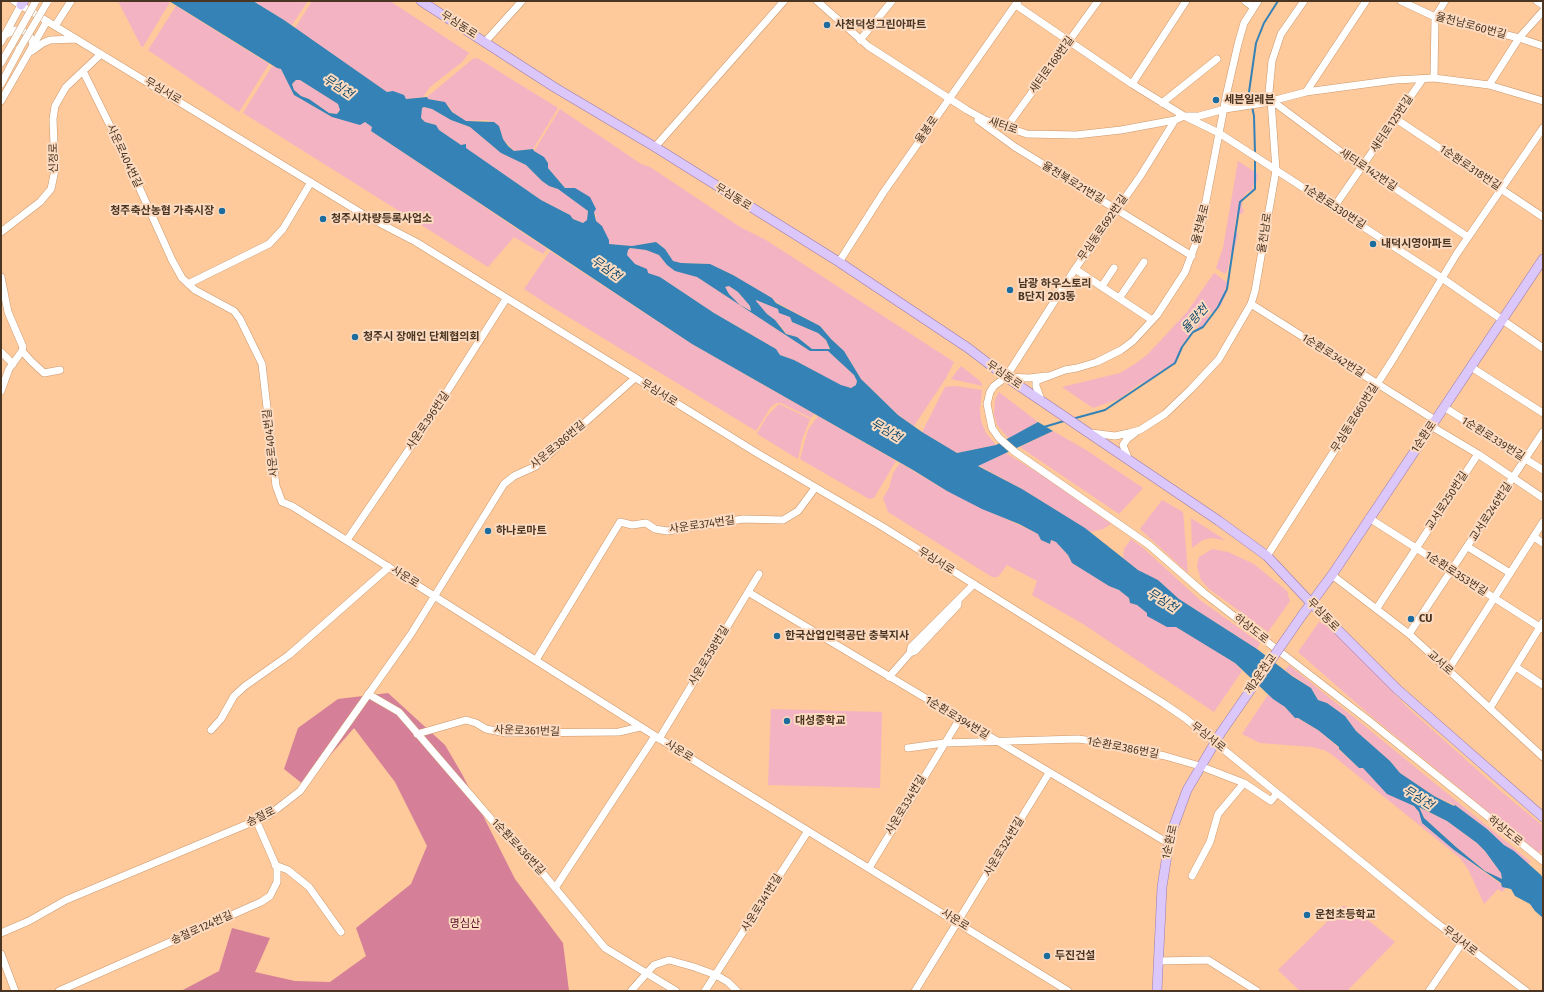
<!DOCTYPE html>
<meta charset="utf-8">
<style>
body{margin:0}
#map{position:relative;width:1544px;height:992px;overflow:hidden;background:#fec99b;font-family:"Fira Sans",sans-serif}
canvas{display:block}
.frame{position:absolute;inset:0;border:2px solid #4a3522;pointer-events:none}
</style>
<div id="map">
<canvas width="1544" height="992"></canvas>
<div class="frame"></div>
</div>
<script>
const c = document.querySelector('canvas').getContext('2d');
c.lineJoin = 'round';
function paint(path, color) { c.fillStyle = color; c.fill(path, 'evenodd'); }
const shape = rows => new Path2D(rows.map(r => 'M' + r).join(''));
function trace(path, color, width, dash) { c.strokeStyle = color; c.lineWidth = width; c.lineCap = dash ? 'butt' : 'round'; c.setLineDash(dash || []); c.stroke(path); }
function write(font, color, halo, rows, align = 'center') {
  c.font = font + ' "Fira Sans","Noto Sans KR",sans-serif'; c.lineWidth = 4; c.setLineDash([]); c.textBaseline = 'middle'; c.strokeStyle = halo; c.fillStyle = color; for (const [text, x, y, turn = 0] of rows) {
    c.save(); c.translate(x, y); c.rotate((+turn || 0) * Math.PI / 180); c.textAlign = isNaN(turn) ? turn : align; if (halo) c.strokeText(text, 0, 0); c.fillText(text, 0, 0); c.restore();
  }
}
const green = shape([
 [118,1,170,2,143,47,141,46],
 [253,1,308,1,292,25],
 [312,1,390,1,469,53,462,62,430,87,423,97,406,99,387,92,295,28],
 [176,6,269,64,239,112,148,50],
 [474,58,479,59,558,108,533,149,514,151,503,139,499,126,487,120,466,121,452,112,449,106,436,100,428,99,427,97],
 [272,66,281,69,294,95,332,117,365,122,372,127,371,131,547,249,543,254,514,237,488,267,243,113],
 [296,80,300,80,338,104,340,110,337,114,329,113,309,99,301,96,294,90,292,84],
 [424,107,432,109,451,120,470,127,501,153,526,165,542,181,549,186,558,189,588,211,587,220,583,223,573,219,570,215,541,200,439,130,436,125,425,122,421,118,421,109],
 [560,109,641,164,650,167,740,227,766,240,954,362,946,378,914,426,898,415,861,379,844,351,831,339,820,326,776,302,772,298,733,275,710,264,681,263,673,261,665,249,656,242,632,246,609,244,604,230,596,221,596,215,575,188,565,188,548,168,548,163,534,151],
 [1238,161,1258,174,1257,181,1253,188,1254,185,1252,186,1253,190,1248,191,1242,199,1242,208,1244,210,1242,214,1237,214,1236,217,1234,237,1237,232,1238,235,1233,254,1231,252,1228,269,1225,274,1216,268,1223,248],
 [630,248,646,250,659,255,667,265,697,277,810,351,828,351,854,375,857,381,856,385,851,388,842,386,794,360,780,355,776,349,714,313,660,277,647,273,647,269,635,264,627,255,628,250],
 [550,251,692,344,814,414,811,418,781,403,776,403,770,408,756,431,547,304,524,289],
 [1214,273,1228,283,1228,286,1224,290,1227,292,1221,305,1215,311,1209,313,1208,319,1201,329,1198,328,1199,323,1181,346,1182,350,1175,364,1160,371,1150,380,1139,384,1119,399,1093,408,1062,387,1120,373,1135,364,1148,354,1187,312],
 [729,286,738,292,750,306,751,311,740,305,729,294,724,287],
 [756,300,778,309,790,317,792,322,818,333,826,340,829,349,812,349,797,337,787,334,775,320,767,314,755,301],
 [961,366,980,381,983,386,951,379],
 [955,386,982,390,980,410,981,421,986,433,996,445,957,453,922,432,945,387],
 [999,392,1038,422,1009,439,997,425,994,414,995,400],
 [779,404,810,419,802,440,798,459,757,434,767,416],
 [818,416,896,461,874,498,869,499,800,459,808,430],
 [1053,431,1086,450,1143,488,1119,514,1020,447],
 [1006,453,1046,478,1111,524,1103,529,1091,532,1022,489,978,465],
 [900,463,947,491,1038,534,1041,540,1050,544,1051,540,1056,542,1068,555,1072,563,1109,586,1119,590,1129,598,1130,603,1137,605,1167,627,1176,627,1235,663,1242,671,1214,712,1083,624,1032,595,1037,581,1007,565,998,577,992,577,888,512,883,498,889,488,893,473],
 [1162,500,1183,512,1188,573,1140,529],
 [1191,518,1225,540,1211,538,1203,540,1192,548],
 [1131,539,1142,547,1200,600,1260,643,1257,649,1179,599,1158,580,1138,570,1123,558,1124,549],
 [1212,549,1228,552,1254,564,1287,591,1290,601,1268,632,1209,589,1201,580,1197,566,1199,557],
 [1319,622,1324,624,1355,652,1408,708,1504,794,1543,826,1543,848,1539,853,1371,716,1298,652],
 [1289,665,1366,727,1531,862,1528,864,1504,845,1487,829,1455,805,1454,806,1451,803,1434,796,1400,773,1390,761,1356,731,1345,716,1327,703,1318,700,1311,688,1285,670],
 [1268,695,1285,707,1295,718,1297,718,1318,730,1339,748,1339,750,1359,768,1363,768,1403,800,1414,806,1419,812,1422,823,1454,850,1506,888,1502,892,1498,889,1484,904,1468,869,1460,858,1331,754,1324,750,1312,747,1260,743,1242,734],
 [771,709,882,712,880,788,768,785],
 [1418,807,1447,821,1477,843,1485,851,1501,873,1502,880,1485,871,1456,847,1424,818],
 [1343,906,1353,908,1395,942,1347,991,1300,991,1278,970]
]);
const forest = shape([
 [388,693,445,745,462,774,515,879,563,943,569,991,181,991,219,971,232,928,270,938,255,972,295,981,330,982,366,956,356,928,411,884,427,846,395,782,354,728,304,785,284,769,298,728,338,699]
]);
const water = shape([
 [169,1,253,1,284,20,387,92,393,91,404,95,406,99,427,97,428,99,445,102,452,112,466,121,494,122,499,126,503,139,508,146,514,151,533,149,534,151,544,157,548,163,548,168,565,188,575,188,590,197,596,209,594,212,596,221,602,226,609,240,609,244,632,246,656,242,665,249,673,261,681,263,710,264,733,275,772,298,776,303,820,326,831,339,844,351,861,379,898,415,922,432,957,453,996,445,1038,422,1053,431,978,466,1022,489,1085,528,1138,570,1158,580,1179,599,1257,649,1292,676,1311,688,1318,700,1327,703,1345,716,1356,731,1390,761,1400,773,1434,796,1454,806,1455,805,1487,829,1504,845,1514,851,1541,875,1543,879,1543,918,1535,911,1530,904,1515,896,1511,889,1502,887,1501,883,1454,850,1422,823,1419,812,1414,806,1387,794,1363,768,1359,768,1339,749,1339,747,1318,730,1298,718,1295,718,1285,707,1273,699,1235,663,1176,627,1167,627,1147,616,1147,613,1137,605,1130,603,1129,598,1119,590,1109,586,1072,563,1068,555,1056,542,1051,540,1050,544,1041,540,1038,534,1019,524,982,509,947,491,913,470,692,344,371,131,372,127,365,122,360,125,332,117,294,95,281,69,277,68],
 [296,80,300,80,338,104,340,110,337,114,329,113,309,99,301,96,294,90,292,84],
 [424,107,432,109,451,120,470,127,501,153,526,165,542,181,549,186,558,189,588,211,587,220,583,223,573,219,570,215,541,200,466,148,466,144,461,145,439,130,436,125,425,122,421,118,422,108],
 [630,248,646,250,659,255,667,265,675,271,697,277,810,351,828,351,854,375,857,381,856,385,851,388,841,385,794,360,780,355,776,349,714,313,660,277,648,273,647,269,635,264,627,255,628,250],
 [729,286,738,292,750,306,751,311,740,305,729,294,725,287],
 [756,300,778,309,779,313,790,317,792,322,818,333,826,340,830,349,812,349,797,337,786,334,775,320,767,314,756,301],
 [1419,807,1447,821,1477,843,1485,851,1501,873,1502,879,1485,871,1456,847,1424,818]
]);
const stream = shape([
 [1255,153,1254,116,1249,92,1256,43,1264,23,1278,1],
 [1072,419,1105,410,1175,363,1182,347,1193,332,1203,327,1218,307,1227,289,1240,202,1255,189,1255,160],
 [1044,427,1064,421]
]);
const minor = shape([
 [14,1,366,216,416,242,757,453,883,527,1163,703,1185,718,1433,920,1526,991],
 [817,1,868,46,967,110,985,120,1027,134,1076,135,1121,130,1175,120,1184,116,1199,116,1225,109,1264,103,1306,92,1395,80,1434,78,1489,85,1543,101],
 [1245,1,1253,7],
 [1401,1,1435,17,1519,38,1543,46],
 [1537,1,1543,5],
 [1016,5,1132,84,1184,116,1219,133,1276,170,1442,278,1543,348],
 [55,26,71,1],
 [5,35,15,30,22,30,30,36,33,45],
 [860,40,892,1],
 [1,42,21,5],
 [485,42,522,1],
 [32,51,43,43,50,40,76,39],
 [101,54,83,71,125,156,172,260,182,278,195,290,234,311,240,319,262,364,276,486,282,502,292,506,709,770,1068,991],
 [1,63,12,44],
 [1434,78,1435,17,1445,1],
 [1,84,20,48],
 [1132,84,1186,1],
 [1489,85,1519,38,1543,11],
 [1306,92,1366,1],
 [1271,100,1345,155,1468,237],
 [1,101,47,21],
 [1162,103,1217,59],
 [1396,119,1543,217],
 [978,120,1015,147,1192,256],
 [1006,128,1098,1],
 [655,147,784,1],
 [1334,207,1422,80],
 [1,232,40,202,51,189,55,170,53,119,55,106,66,87,83,71],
 [839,262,883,193,1018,1],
 [1075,269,1152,320],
 [1,277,8,312,23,347,22,351,9,369,1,391],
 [188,284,269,244,283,229,311,182],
 [1102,286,1114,268],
 [1120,297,1144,262],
 [1251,304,1435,420],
 [22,351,31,361,44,373,60,370],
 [1,352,13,364],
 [1471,367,1543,413],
 [1046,376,1029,378,1006,377,994,386,990,392,987,404,992,428,999,438,1015,452,1149,545,1204,593,1368,720,1543,861],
 [1006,377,1075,269,1141,175,1175,120],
 [1041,400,1036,386,1036,381,1065,370,1077,368,1097,362,1121,350,1133,341,1157,315,1185,272,1200,232,1227,92,1238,44,1244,23,1258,1],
 [1444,407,1543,470],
 [1431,426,1478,454,1543,498],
 [1091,433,1115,436,1129,433,1140,430,1165,414,1191,389,1219,359,1251,304,1255,291,1276,170,1271,100,1269,92,1272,61,1281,34,1304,1],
 [1128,458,1123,445,1127,439,1135,433],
 [1369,518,1543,629],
 [1534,537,1543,543],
 [347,540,427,423,506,299],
 [1468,547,1510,573],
 [1267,556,1395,356,1456,255,1543,128],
 [1332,575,1409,634,1543,757],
 [748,592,1168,843],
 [1377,608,1478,454],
 [1409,634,1543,432],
 [910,653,915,651,958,605,958,601],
 [536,660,620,522,632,525,646,523,655,529,667,531,743,519,783,520,798,511,815,488],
 [1516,667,1543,685],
 [1448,670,1543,522],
 [889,677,910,653,911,647,974,584],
 [368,694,399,712,498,827,531,859,605,948,676,991],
 [1490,708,1543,622],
 [211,730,221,719,234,696,245,686,289,655,389,567],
 [417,734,466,720,476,723,486,729,506,733,619,732,640,727],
 [659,739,759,574],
 [908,748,944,743,1078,739,1100,742,1165,756,1200,766,1244,783,1271,801,1277,793],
 [275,865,288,870,309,887,341,932],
 [869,868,959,720],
 [1192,876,1210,842,1218,814,1244,783],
 [555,888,655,736],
 [1,933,29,921,66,900,269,815,300,791,411,634,504,484,514,476,536,466,635,378],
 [1,954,15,991],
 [1159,961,1208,960,1257,991],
 [59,991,261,902,270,896,277,882,277,868,256,820],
 [631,991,654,965,669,960,694,967,716,975,728,982,737,991],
 [705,991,808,831],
 [915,991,1049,773],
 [1429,991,1462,943]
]);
const major = shape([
 [421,1,554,87,655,147,839,262,968,348,1006,377,1219,521,1267,556,1311,603,1397,689,1543,817],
 [21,5,24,1],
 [1303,614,1332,575,1543,259],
 [1157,991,1162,887,1170,836,1187,790,1220,734]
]);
const minorBridge = shape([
 [12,44,36,1],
 [20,48,48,1]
]);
const majorBridge = shape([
 [1220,734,1303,614]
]);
const markers = [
 [827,25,4,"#1d6c9e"],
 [1216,100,4,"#1d6c9e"],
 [222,211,4,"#1d6c9e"],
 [323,219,4,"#1d6c9e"],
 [1373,244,4,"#1d6c9e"],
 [1010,290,4,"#1d6c9e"],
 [355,337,4,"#1d6c9e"],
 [488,531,4,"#1d6c9e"],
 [1411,619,4,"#1d6c9e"],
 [777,636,4,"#1d6c9e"],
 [787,721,4,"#1d6c9e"],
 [1307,915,4,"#1d6c9e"],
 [1047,956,4,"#1d6c9e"]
];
const streetNames = [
 ["무심동로",459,25,33],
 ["율천남로60번길",1471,26,15],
 ["새터로168번길",1052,65,-54],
 ["무심서로",163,91,31],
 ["새터로125번길",1392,124,-56],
 ["새터로",1003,126,19],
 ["율봉로",927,130,-55],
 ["사운로404번길",124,156,65],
 ["신정로",54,158,-91],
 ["1순환로318번길",1470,168,34],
 ["새터로142번길",1368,170,34],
 ["율천북로21번길",1073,183,31],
 ["무심동로",733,197,32],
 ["1순환로330번길",1334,207,33],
 ["율천북로",1201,224,-76],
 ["무심동로692번길",1103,228,-55],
 ["율천남로",1265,233,-81],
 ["1순환로342번길",1333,356,32],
 ["무심동로",1004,375,35],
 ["무심서로",659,393,32],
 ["무심동로660번길",1355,418,-58],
 ["사운로396번길",428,421,-56],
 ["1순환로",1424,437,-56],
 ["1순환로339번길",1493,439,32],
 ["사운로404번길",271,443,-96],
 ["사운로386번길",558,445,-40],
 ["교서로250번길",1447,501,-57],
 ["교서로246번길",1491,512,-57],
 ["사운로374번길",702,525,-8],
 ["무심서로",936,561,32],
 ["1순환로353번길",1456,574,33],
 ["사운로",405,577,32],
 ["무심동로",1323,615,46],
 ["하상도로",1251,629,38],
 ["사운로358번길",709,656,-59],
 ["교서로",1440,663,42],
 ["제2운천교",1261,674,-55],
 ["1순환로394번길",957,718,31],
 ["사운로361번길",527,731,2],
 ["무심서로",1208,737,39],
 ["1순환로386번길",1123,748,11],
 ["사운로",679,751,32],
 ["사운로334번길",906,805,-59],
 ["송절로",261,817,-26],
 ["하상도로",1505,831,39],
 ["1순환로",1170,842,-77],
 ["1순환로436번길",518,847,47],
 ["사운로324번길",1004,847,-59],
 ["사운로341번길",762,903,-58],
 ["사운로",955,920,32],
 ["송절로124번길",202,928,-24],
 ["무심서로",1460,941,38]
];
const poiNames = [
 ["사천덕성그린아파트",835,25],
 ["세븐일레븐",1224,100],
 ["청주축산농협 가축시장",214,211,"right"],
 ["청주시차량등록사업소",331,219],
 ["내덕시영아파트",1381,244],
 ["남광 하우스토리",1018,284],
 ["B단지 203동",1018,297],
 ["청주시 장애인 단체협의회",363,337],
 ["하나로마트",496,531],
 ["CU",1419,619],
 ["한국산업인력공단 충북지사",785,636],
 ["대성중학교",795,721],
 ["운천초등학교",1315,915],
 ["두진건설",1055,956]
];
const parkNames = [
 ["명심산",465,924]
];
const waterNames = [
 ["무심천",338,87,33],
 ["무심천",606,269,35],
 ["율량천",1195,319,-47],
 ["무심천",886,431,30],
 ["무심천",1162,601,32],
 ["무심천",1418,798,32]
];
paint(green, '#f4b3c3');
paint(forest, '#d57f98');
paint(water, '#3582b6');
trace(stream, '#3582b6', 2);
trace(minor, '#cb986c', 8);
trace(major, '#997bae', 10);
trace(minor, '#fff', 7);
trace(major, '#dcc7fb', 9);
trace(minorBridge, '#cb986c', 8, []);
trace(majorBridge, '#997bae', 10, []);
trace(minorBridge, '#fff', 7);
trace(majorBridge, '#dcc7fb', 9);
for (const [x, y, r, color] of markers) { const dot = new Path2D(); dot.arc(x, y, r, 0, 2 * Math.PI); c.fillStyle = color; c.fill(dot); trace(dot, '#fcdbc0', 1.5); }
write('11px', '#4a3522', '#fcdbc0', streetNames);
write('bold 11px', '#4a3522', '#fcdbc0', poiNames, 'left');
write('11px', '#5b0d2d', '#fcdbc0', parkNames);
write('italic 12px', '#0c476b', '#fcdbc0', waterNames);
</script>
